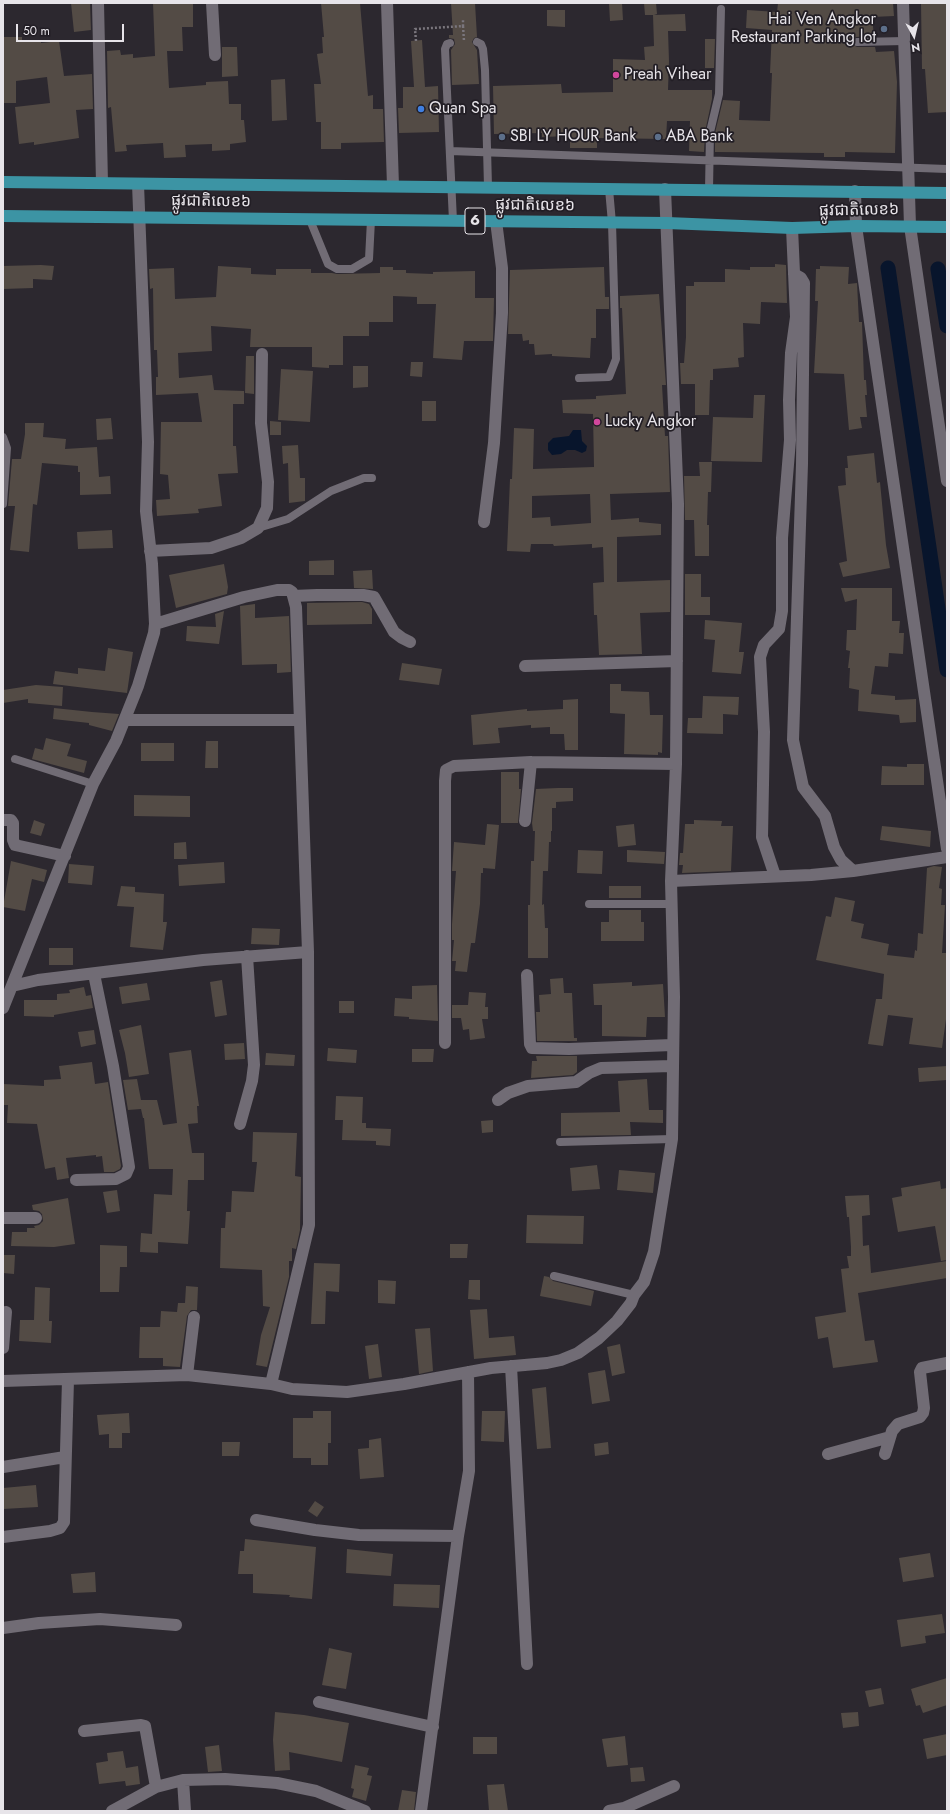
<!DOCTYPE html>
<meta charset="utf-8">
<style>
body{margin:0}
#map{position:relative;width:950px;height:1814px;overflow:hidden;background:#2c282f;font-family:Jost,sans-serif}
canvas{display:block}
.frame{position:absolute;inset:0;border:4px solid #e7e4e9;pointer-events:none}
.north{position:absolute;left:894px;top:16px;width:40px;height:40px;-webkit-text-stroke:3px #221e25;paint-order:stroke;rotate:172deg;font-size:11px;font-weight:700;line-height:16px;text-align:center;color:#e7e4e9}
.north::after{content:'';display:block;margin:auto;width:14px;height:18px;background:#e7e4e9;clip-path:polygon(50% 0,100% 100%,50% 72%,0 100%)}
.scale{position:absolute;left:16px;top:24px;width:108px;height:18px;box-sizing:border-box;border:2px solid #e7e4e9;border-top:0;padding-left:5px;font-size:12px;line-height:14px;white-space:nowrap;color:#e7e4e9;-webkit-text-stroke:3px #221e25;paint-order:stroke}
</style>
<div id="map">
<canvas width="950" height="1814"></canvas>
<div class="frame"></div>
<div class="north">N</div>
<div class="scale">50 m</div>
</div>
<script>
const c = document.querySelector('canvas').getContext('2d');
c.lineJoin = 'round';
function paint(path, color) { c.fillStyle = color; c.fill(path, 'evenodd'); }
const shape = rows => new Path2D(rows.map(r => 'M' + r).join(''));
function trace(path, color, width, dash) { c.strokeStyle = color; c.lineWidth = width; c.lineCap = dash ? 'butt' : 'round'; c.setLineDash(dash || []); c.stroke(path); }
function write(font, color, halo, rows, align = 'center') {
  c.font = font + ' Jost,"Noto Sans Khmer",sans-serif'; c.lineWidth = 3.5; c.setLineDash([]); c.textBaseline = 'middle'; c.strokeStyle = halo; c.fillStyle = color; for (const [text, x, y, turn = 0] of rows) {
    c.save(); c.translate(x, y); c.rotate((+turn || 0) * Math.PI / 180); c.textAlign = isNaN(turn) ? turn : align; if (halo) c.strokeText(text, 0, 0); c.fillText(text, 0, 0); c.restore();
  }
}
const water = shape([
 [573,430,581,430,582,441,587,446,586,451,582,453,575,450,567,450,561,454,552,455,548,450,548,443,553,438,569,436]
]);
const canal = shape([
 [888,268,947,670],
 [938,269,947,326]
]);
const building = shape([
 [71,3,90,3,91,30,74,32],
 [153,3,193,3,193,27,182,27,183,51,167,51,169,88,206,85,206,82,228,81,229,104,241,104,241,120,244,120,246,142,230,144,230,150,212,151,212,144,185,145,186,157,164,158,163,143,126,145,127,151,115,152,111,107,108,108,107,51,120,50,121,55,133,54,133,58,155,56],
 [321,3,360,3,368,96,373,95,373,109,383,109,384,142,341,143,341,149,321,149,321,122,316,122,314,84,321,84,317,54,323,53,322,37,324,37],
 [451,3,475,3,477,37,474,38,472,42,477,50,479,84,452,85,451,50,455,44,454,39,449,38,449,35,453,35],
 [609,3,622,3,623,20,610,21],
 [644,3,656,3,657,14,654,15,685,14,686,31,668,31,669,61,668,90,712,90,712,99,705,132,704,152,689,151,690,121,667,121,666,139,597,138,597,148,570,148,570,136,542,137,542,133,494,134,493,86,561,84,562,93,613,92,613,59,645,60,644,47,654,46,653,15,645,15],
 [778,3,867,3,867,4,893,3,894,16,872,17,874,36,856,37,852,42,853,45,857,47,875,47,876,52,894,51,897,82,895,153,845,152,845,157,824,157,824,153,715,152,715,133,723,100,740,101,739,120,770,121,772,73,770,73,772,30,746,28,747,10,777,12],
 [921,3,947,3,947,112,928,113,925,69,922,69],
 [547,10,565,10,565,27,547,26],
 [3,37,22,37,22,42,41,42,41,43,59,41,64,76,92,74,93,109,76,110,79,138,34,145,34,142,19,144,15,107,50,103,47,77,16,81,16,103,3,103],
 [705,39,715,39,714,68,705,68],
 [422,40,425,87,438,86,439,132,399,133,398,108,403,108,403,87,414,87,411,41],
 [222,47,237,47,238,76,222,77],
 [285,79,287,120,272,121,271,80],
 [775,264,786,265,787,303,761,302,760,324,743,323,744,357,738,358,739,367,713,369,713,380,710,380,709,415,695,415,695,384,681,384,680,363,684,363,686,337,686,286,694,286,694,282,725,282,725,269,750,270,750,267,775,267],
 [41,265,54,266,52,280,33,279,33,288,3,289,3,266],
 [218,266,251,268,251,274,276,275,276,269,311,269,311,273,332,273,337,274,380,273,380,267,393,267,393,270,406,270,406,273,433,274,433,272,475,271,475,298,494,298,493,341,464,341,462,360,433,358,436,304,417,304,417,297,393,296,393,322,369,322,369,336,343,336,343,365,329,365,329,368,312,367,312,347,250,347,251,329,211,326,212,351,178,353,179,378,212,375,214,390,244,391,244,404,233,404,233,446,236,446,238,473,218,474,222,506,198,509,199,513,157,516,156,500,170,499,168,475,160,474,161,422,202,422,198,393,156,395,156,377,158,377,157,350,154,350,153,288,150,289,149,269,174,268,175,299,216,297],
 [820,266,849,267,848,284,857,283,859,322,862,322,864,380,866,380,867,395,865,395,867,417,860,417,862,428,849,430,844,374,814,373,818,301,815,301,816,269,820,269],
 [604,267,605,297,609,297,609,309,596,309,596,338,591,338,590,358,552,356,552,354,535,355,534,344,529,344,529,340,523,341,522,334,508,334,510,270],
 [659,294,666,385,662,385,665,436,668,436,670,492,610,494,611,520,639,518,639,522,661,524,661,535,617,537,617,582,670,580,670,612,640,613,642,654,599,655,597,615,594,615,593,583,604,582,603,547,592,548,592,544,554,546,553,544,531,544,530,552,507,551,510,479,512,479,514,428,534,429,533,469,594,467,593,414,563,413,562,400,596,399,596,396,626,394,622,308,620,308,620,296],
 [590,494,591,523,551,526,550,517,532,518,532,496],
 [246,356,254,356,254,394,245,393],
 [411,362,423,362,422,377,410,376],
 [353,366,368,366,368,387,353,388],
 [281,369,313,371,310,422,278,420],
 [754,395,765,395,762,462,711,461,713,417,753,418],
 [422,401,436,401,436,421,422,421],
 [111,418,113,439,97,440,96,419],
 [270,421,281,422,281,435,270,435],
 [25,423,44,423,43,437,66,439,65,449,97,447,99,477,110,476,111,494,80,495,80,472,78,472,78,466,42,463,37,505,33,504,29,552,10,550,15,506,8,506,12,459,21,459,25,434],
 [298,445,300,478,305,478,305,501,289,503,288,463,283,464,282,446],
 [874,453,877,483,880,482,886,545,890,568,843,577,839,563,847,561,838,486,846,485,845,468,848,468,847,456],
 [699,462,712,462,711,492,708,492,707,525,709,525,709,556,695,556,694,520,685,520,684,476,700,476],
 [112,530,113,548,78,549,77,532],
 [334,560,334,575,309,575,309,561],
 [224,564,228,587,227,594,176,608,169,575],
 [372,570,373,589,354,588,353,571],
 [685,574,701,574,701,597,710,597,710,615,685,615],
 [841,588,892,588,892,621,900,621,899,633,904,633,903,654,889,653,888,667,875,666,871,694,895,696,895,700,916,699,916,722,900,723,899,715,858,711,859,690,849,688,850,668,848,668,850,651,846,650,847,630,856,630,857,599,845,602],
 [362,602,369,604,372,609,372,624,307,625,307,603],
 [255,604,255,618,289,616,291,672,277,673,277,664,242,665,240,606],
 [224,611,219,644,186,641,187,626,216,627,215,614],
 [705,620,742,623,739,652,744,652,741,674,712,672,715,640,704,639],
 [108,648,133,652,127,693,53,684,55,671,78,674,78,668,105,671],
 [402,663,442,669,439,685,399,680],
 [610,684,621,684,621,691,649,692,650,715,663,715,662,753,658,752,658,755,624,754,625,714,610,713],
 [36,685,63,687,62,706,28,703,28,699,3,703,3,690],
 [703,696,739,697,738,715,723,714,723,734,687,733,688,718,702,718],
 [578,699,578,750,565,750,564,734,550,734,550,727,531,728,531,725,498,728,500,743,473,745,471,715,527,709,527,711,563,709,563,700],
 [54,708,92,712,119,714,112,731,89,725,89,723,53,719],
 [46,738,71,744,67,756,87,761,84,773,32,759,35,748,43,750],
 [206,741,218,741,218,768,205,768],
 [141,743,174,743,174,761,141,761],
 [907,764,924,764,924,785,881,785,882,766,907,767],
 [501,772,519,772,519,789,521,789,518,823,501,823],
 [558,788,573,788,573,801,556,802,556,808,552,808,552,831,551,831,551,842,549,842,548,871,543,871,542,905,544,904,545,928,548,928,548,958,528,958,528,905,530,905,531,861,534,861,535,831,533,831,532,823,536,789],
 [134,795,190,796,190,817,134,816],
 [34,820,45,824,41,836,30,833],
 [694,820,722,821,721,826,733,826,731,871,682,873,683,865,679,865,680,853,683,853,685,824,694,824],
 [487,824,499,825,495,869,483,868,483,873,481,873,480,904,475,943,471,943,467,972,455,971,456,961,452,961,454,940,452,940,452,924,456,871,452,871,454,842,485,845],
 [634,824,636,845,618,847,616,826],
 [882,826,931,831,930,847,880,840],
 [186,842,187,859,174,859,174,843],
 [578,850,603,851,602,874,577,873],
 [627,850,665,852,664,864,627,862],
 [11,861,47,870,44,882,32,879,25,911,3,907],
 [224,862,225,883,179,886,178,865],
 [69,864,94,866,92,885,68,883],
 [934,866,942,867,939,888,942,889,941,905,945,905,942,953,947,953,947,1012,942,1048,909,1044,913,1018,888,1015,883,1046,868,1044,876,999,882,999,884,974,816,960,826,916,831,917,835,897,855,901,851,921,864,924,861,938,889,944,887,955,914,958,915,950,917,951,918,933,923,934,927,868],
 [121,886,135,887,135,892,164,894,163,922,167,922,163,950,130,947,134,907,117,906],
 [609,886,641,886,641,898,609,898],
 [609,910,641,910,641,922,644,922,644,941,601,941,601,922,609,922],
 [252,928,280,929,279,945,251,944],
 [49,948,73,948,73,965,49,965],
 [563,978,564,993,572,993,574,1038,577,1038,577,1041,537,1041,536,1012,540,1012,539,995,551,994,550,979],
 [222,980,227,1015,215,1017,210,982],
 [632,982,632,986,663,984,665,1017,647,1017,646,1037,602,1036,602,1005,594,1005,593,984],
 [147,983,150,1000,122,1004,119,987],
 [437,985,438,1021,409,1019,409,1017,394,1016,395,998,412,999,412,986],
 [84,987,86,996,91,995,93,1008,54,1015,54,1017,24,1016,24,1000,57,1000,57,994,70,993,69,990],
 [469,992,486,993,485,1007,488,1007,488,1019,482,1019,485,1038,470,1040,469,1029,463,1030,461,1018,452,1018,452,1005,468,1005],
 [339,1001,354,1001,354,1013,339,1013],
 [141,1025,149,1074,129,1077,125,1053,119,1030],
 [94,1030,96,1044,81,1047,78,1032],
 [244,1043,245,1059,225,1060,224,1044],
 [328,1048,357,1050,356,1063,327,1061],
 [412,1049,434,1049,433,1062,412,1062],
 [191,1050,199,1106,197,1106,198,1123,188,1124,192,1153,204,1153,204,1180,188,1180,187,1211,190,1211,188,1244,158,1242,158,1253,140,1252,141,1233,152,1234,154,1194,172,1195,173,1169,149,1169,144,1118,143,1118,141,1109,128,1110,123,1080,137,1079,141,1100,157,1100,163,1125,177,1123,169,1053],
 [266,1053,295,1055,294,1066,265,1065],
 [536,1056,577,1056,577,1072,573,1075,531,1078,532,1061,537,1061],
 [92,1062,95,1084,108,1082,121,1166,120,1169,114,1172,104,1172,102,1156,96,1157,96,1155,66,1158,69,1178,57,1180,55,1167,45,1169,37,1124,7,1123,8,1105,3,1105,3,1084,44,1086,44,1080,61,1079,59,1066],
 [947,1066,947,1080,919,1082,918,1068],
 [647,1079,649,1110,663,1110,663,1123,630,1122,631,1135,561,1136,561,1113,620,1112,618,1081],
 [336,1096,363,1097,362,1123,366,1123,366,1128,391,1129,390,1146,376,1145,376,1141,342,1140,343,1120,335,1120],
 [493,1120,493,1132,482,1133,481,1121],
 [253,1132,297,1133,295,1176,301,1177,300,1230,296,1249,292,1248,292,1261,289,1261,289,1277,267,1367,256,1365,261,1335,270,1307,263,1306,262,1270,220,1268,221,1228,225,1228,226,1212,231,1212,232,1191,254,1192,257,1162,252,1162],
 [597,1165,600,1189,572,1191,570,1168],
 [619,1170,655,1173,653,1193,617,1190],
 [940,1181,941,1189,947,1188,947,1260,941,1261,935,1226,898,1232,892,1198,902,1196,901,1188],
 [117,1190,120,1211,107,1213,103,1192],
 [869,1195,870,1215,862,1216,863,1246,869,1245,871,1273,947,1261,947,1278,858,1293,865,1341,874,1340,878,1362,833,1368,828,1337,818,1339,815,1317,846,1312,841,1269,849,1268,847,1256,851,1256,851,1247,849,1217,847,1217,845,1196],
 [68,1198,75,1244,54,1247,11,1246,12,1232,27,1232,27,1228,35,1228,34,1226,39,1225,43,1221,42,1214,39,1211,33,1210,32,1205],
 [527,1215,584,1216,583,1244,526,1243],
 [450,1244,468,1244,467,1258,450,1258],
 [100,1245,127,1246,127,1267,120,1267,119,1292,100,1292],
 [3,1255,15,1255,14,1274,3,1273],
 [314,1263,340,1264,339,1292,326,1291,325,1324,311,1324],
 [544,1276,549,1277,553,1281,594,1291,591,1306,540,1296],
 [378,1280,396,1281,395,1304,378,1303],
 [469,1280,480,1280,480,1300,468,1299],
 [186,1286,198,1287,197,1310,191,1310,187,1316,180,1367,163,1366,163,1358,139,1358,140,1327,160,1327,161,1311,177,1312,178,1303,185,1303],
 [35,1287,50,1288,49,1321,52,1321,51,1343,19,1341,20,1320,34,1320],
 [487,1309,489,1338,514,1336,516,1355,474,1359,470,1310],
 [430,1328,433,1371,419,1374,415,1329],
 [378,1344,382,1377,369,1379,365,1346],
 [620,1344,625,1373,612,1376,607,1347],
 [605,1370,610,1401,592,1404,588,1373],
 [546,1387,551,1448,537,1449,532,1389],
 [313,1411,331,1411,331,1443,328,1443,328,1465,311,1465,311,1458,293,1458,293,1418,313,1418],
 [482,1411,505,1411,504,1442,481,1441],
 [129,1413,130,1433,122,1433,122,1448,109,1448,109,1434,99,1435,97,1415],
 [381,1438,384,1477,360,1479,358,1449,369,1448,369,1440],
 [222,1442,240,1442,239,1456,222,1456],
 [608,1442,609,1454,595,1456,594,1444],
 [36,1485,38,1507,3,1509,3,1488],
 [315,1501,324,1507,317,1517,308,1511],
 [245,1539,316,1547,312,1599,289,1597,290,1595,253,1593,253,1574,238,1574,240,1551,244,1551],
 [347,1549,393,1554,391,1576,346,1573],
 [930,1553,934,1577,903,1582,899,1558],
 [95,1572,96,1592,73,1593,71,1574],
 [394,1584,440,1585,439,1608,393,1606],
 [942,1614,945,1633,925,1636,926,1643,901,1647,897,1620],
 [329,1648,352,1653,346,1689,322,1685],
 [947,1678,947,1705,923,1713,920,1705,916,1706,911,1689],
 [881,1688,884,1704,869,1707,865,1691],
 [275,1712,304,1715,349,1723,342,1762,289,1752,290,1770,275,1771,273,1740],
 [858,1712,859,1726,843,1728,841,1713],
 [947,1734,947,1755,927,1759,923,1739],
 [625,1736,628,1765,607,1767,602,1739],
 [473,1737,497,1737,497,1754,473,1754],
 [219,1745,222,1771,208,1772,205,1747],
 [123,1751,126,1768,138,1766,140,1784,126,1786,125,1781,99,1784,96,1763,108,1761,107,1753],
 [355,1765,369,1768,367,1775,372,1776,366,1801,352,1797,354,1789,351,1788],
 [643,1767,645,1781,631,1782,630,1768],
 [504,1784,508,1811,489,1811,487,1785],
 [402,1790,416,1792,414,1811,398,1811]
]);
const path = shape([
 [463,26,464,41],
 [416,41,415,29,463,26,463,20]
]);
const lane = shape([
 [477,42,481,44,483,49,485,70,488,187],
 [857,42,905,41],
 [450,43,447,44,445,49,453,221],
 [450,151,947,169],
 [709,190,710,132,719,94,721,9],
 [310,220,328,264,337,269,352,269,369,259,371,220],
 [579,378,609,377,616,359,612,223,609,189],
 [3,437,7,448,3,504],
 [258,528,288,519,331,491,364,478,372,478],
 [15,759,93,784],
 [589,904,672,904],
 [560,1142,672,1139],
 [554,1276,634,1295]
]);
const street = shape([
 [98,3,102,183],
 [212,3,215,55],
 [387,3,393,186],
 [855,191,856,226,947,849],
 [794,274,801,278,804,283,802,464,793,740,803,787,825,816,834,847,841,860,853,871],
 [484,522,494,443,502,313,502,268,496,221],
 [150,551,211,548,241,538,258,528,267,508,268,482,261,423,262,354],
 [293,596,317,595,363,595,374,597,394,632,402,638,410,642],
 [155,624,244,597,277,590,289,590,292,592,296,607,308,952,309,1225,271,1384],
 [525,666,677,661],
 [125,720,300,720],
 [3,820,11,820,13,823,13,840,15,845,65,856],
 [525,821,531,762],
 [775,876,762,837,764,732,760,657,764,645,779,629,782,611,782,538,790,440,789,400,791,353,796,317,792,228],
 [671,881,811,875,853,871,947,857],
 [527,975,530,1044,532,1048,569,1049,672,1045],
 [12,986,38,980,203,960,308,952],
 [3,1008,93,784,116,741,138,686,154,633,155,624,152,564,146,511,148,442,138,184],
 [445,1043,445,781,446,770,454,766,531,762,676,764],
 [498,1100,508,1093,528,1086,576,1082,589,1073,601,1068,672,1066],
 [240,1124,252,1081,254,1065,247,956],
 [76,1180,116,1179,126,1174,129,1167,113,1066,94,974],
 [3,1218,36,1218],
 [3,1348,6,1312],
 [511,1366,527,1664],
 [187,1375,194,1317],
 [3,1381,187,1375,271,1384,292,1389,347,1392,404,1384,491,1368,547,1363,561,1360,578,1353,599,1338,617,1321,631,1303,634,1295,644,1282,654,1252,672,1139,674,997,671,881,676,764,678,504,665,189],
 [828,1454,890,1437],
 [885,1454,892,1431,898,1424,920,1417,923,1413,924,1408,920,1372,922,1368,947,1363],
 [3,1467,65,1457],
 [256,1520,315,1530,359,1535,458,1536],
 [3,1537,50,1531,60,1528,64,1522,68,1380],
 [3,1628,39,1623,100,1619,176,1625],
 [319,1702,433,1727],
 [84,1731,141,1725,145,1726,156,1787],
 [183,1780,185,1811],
 [112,1811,156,1787,183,1780,225,1779,277,1783,316,1791,365,1811],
 [421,1811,458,1536,469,1471,468,1372],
 [609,1811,624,1808,674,1786]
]);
const secondary = shape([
 [903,3,910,226,947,481]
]);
const primary = shape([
 [3,182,947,193],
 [3,216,667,223,792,228,856,226,947,227]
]);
const markers = [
 [884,29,4,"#5c6f8a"],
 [616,75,4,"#d1479c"],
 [421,109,4,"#3f7fe0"],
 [502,137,4,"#5c6f8a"],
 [658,137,4,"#5c6f8a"],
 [597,422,4,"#d1479c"]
];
const shields = [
 [475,221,20]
];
const shieldNames = [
 ["6",475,221]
];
const poiNames = [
 ["Hai Ven Angkor",876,20,"right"],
 ["Restaurant Parking lot",876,38,"right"],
 ["Preah Vihear",624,75],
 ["Quan Spa",429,109],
 ["SBI LY HOUR Bank",510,137],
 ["ABA Bank",666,137],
 ["Lucky Angkor",605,422]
];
const streetNames = [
 ["ផ្លូវជាតិលេខ៦",211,202,1],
 ["ផ្លូវជាតិលេខ៦",535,206,1],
 ["ផ្លូវជាតិលេខ៦",859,211,-1]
];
paint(water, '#08152c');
trace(canal, '#08152c', 15);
paint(building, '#534b45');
trace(path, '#7a767d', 2.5, [2, 2]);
trace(lane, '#716c75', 8);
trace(street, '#716c75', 12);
trace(secondary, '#716c75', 12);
trace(primary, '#3c94a4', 12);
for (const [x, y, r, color] of markers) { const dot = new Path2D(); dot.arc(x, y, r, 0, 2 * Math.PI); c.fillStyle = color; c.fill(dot); trace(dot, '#221e25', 1.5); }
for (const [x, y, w] of shields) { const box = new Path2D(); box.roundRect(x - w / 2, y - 13, w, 26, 3); c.fillStyle = '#221e25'; c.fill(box); trace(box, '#e7e4e9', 1); }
write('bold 15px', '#e7e4e9', null, shieldNames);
write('16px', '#e7e4e9', '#221e25', poiNames, 'left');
write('16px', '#e7e4e9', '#221e25', streetNames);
</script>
